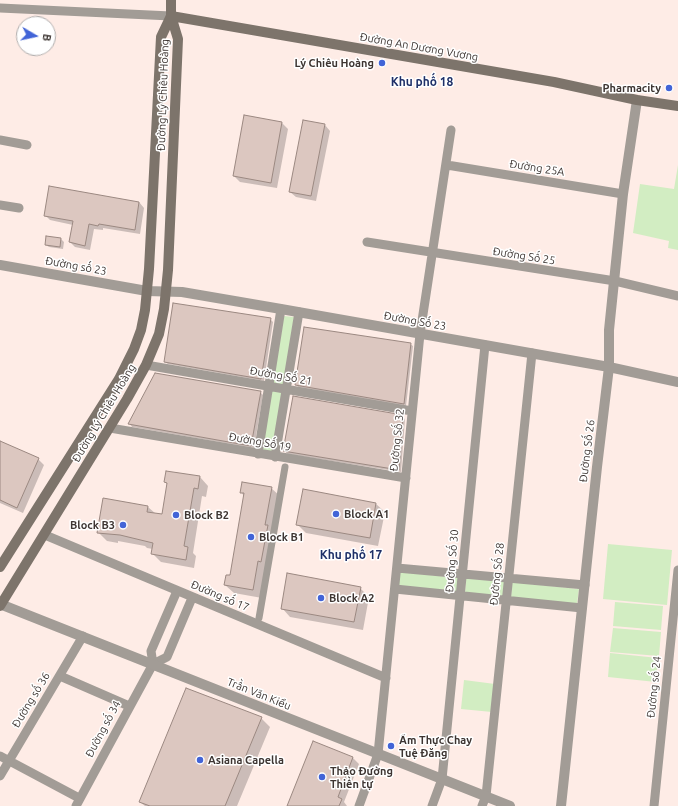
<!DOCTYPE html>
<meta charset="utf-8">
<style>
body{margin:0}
#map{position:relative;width:678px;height:806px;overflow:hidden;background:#feece6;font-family:Ubuntu,sans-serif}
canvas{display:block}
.north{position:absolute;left:16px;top:16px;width:40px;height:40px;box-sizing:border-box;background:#fff;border:1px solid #b1aead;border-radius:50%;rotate:99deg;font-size:11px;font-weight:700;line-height:16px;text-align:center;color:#3d3532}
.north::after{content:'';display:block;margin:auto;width:14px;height:18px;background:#4264d7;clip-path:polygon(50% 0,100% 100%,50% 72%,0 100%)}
</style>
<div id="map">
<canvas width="678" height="806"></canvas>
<div class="north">B</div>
</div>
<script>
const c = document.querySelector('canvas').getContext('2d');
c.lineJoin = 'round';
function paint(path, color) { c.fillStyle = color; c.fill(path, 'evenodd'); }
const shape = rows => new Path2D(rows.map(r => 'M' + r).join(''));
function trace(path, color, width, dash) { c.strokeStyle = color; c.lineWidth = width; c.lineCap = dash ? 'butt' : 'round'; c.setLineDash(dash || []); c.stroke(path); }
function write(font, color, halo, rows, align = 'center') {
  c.font = font + ' Ubuntu,sans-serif'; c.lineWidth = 3; c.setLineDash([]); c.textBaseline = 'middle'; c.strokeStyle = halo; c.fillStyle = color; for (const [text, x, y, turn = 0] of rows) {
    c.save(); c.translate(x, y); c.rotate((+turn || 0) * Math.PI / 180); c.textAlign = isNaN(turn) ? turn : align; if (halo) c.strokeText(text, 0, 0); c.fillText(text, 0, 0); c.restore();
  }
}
const green = shape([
 [678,165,678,250,668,248,669,241,633,233,640,184,674,189],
 [284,316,294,317,283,386,273,383],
 [272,391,282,392,272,453,261,451],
 [608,544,672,550,667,605,603,599],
 [400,572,459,578,457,592,398,586],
 [466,578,505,582,504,596,465,593],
 [512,582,579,589,577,604,511,597],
 [615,602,663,606,661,630,613,626],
 [613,628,661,632,659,656,610,652],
 [610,653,658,658,656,682,608,677],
 [464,680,495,684,492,712,461,709]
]);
const shadow = shape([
 [245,116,282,123,288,129,277,188,240,182,234,176],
 [325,125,330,131,316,201,296,197,290,192],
 [139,202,144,208,140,234,103,228,103,230,94,229,90,250,75,247,70,242,73,225,50,220,45,215],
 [47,238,61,239,64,242,63,249,49,247,46,245],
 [270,319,273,322,264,381,168,364,165,362],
 [410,344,413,346,406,406,298,387,296,384],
 [260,392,263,395,254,448,132,427,130,424],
 [402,416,405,419,401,472,287,454,285,451],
 [0,442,38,459,44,465,23,513,0,503],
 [200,477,208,486,206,497,202,496,193,553,196,556,194,568,161,562,152,553,153,549,147,548,145,546,118,541,118,543,107,541,98,532,148,507,156,514,163,516,168,485,165,482],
 [271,488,280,496,262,598,234,593,225,585,231,576,244,496,241,492],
 [304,490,376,504,385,512,378,546,306,533,297,524],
 [360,588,369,597,363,630,290,617,282,608],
 [261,718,270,727,237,806,145,806,140,802],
 [313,742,353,758,359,764,344,802,347,806,288,806]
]);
const building = shape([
 [244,115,282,122,271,183,233,176,244,115],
 [303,120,325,124,311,196,289,192,303,120],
 [49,186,139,202,135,230,99,224,98,226,89,224,85,246,69,242,73,221,44,216,49,186],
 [46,236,61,238,60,247,45,245,46,236],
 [173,303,271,318,261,379,164,362,173,303],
 [304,327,411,343,404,404,295,385,304,327],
 [155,373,260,391,261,391,251,446,128,424,155,373],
 [293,396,403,415,399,470,283,451,293,396],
 [0,441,39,458,17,508,0,500,0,441],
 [166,471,200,476,198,489,194,488,184,546,188,547,186,560,151,554,153,543,120,535,97,533,103,498,148,506,147,512,162,514,167,483,164,482,166,471],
 [242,482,272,487,265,525,268,525,261,562,258,561,253,590,224,585,226,575,230,575,244,493,240,493,242,482],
 [303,489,376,503,370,538,296,525,303,489],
 [287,573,361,587,354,622,281,609,287,573],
 [186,688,262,717,225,806,150,806,139,802,186,688],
 [313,741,353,757,338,797,342,799,339,806,287,806,313,741]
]);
const pedestrian = shape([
 [259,618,285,467]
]);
const minor = shape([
 [0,8,171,16],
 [0,140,27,145],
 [447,165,623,194],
 [0,205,19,208],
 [367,242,615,281,678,296],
 [146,365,412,411],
 [110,428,406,478],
 [258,454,281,309],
 [275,457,299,312],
 [45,535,386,678],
 [397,568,585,585],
 [395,589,582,608],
 [153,664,167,657,192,598],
 [60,676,129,706],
 [0,756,79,798],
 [0,776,83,636],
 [76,806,153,664,151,651,177,591],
 [359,806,378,754,420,334,451,130],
 [432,806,442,779,485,345],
 [482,806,486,796,532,353],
 [654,806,678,570]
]);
const tertiary = shape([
 [0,265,147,291,182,292,281,309,609,367,678,382],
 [0,604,510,806],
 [561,806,597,467,609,367,609,330,623,194,637,100]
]);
const secondary = shape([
 [171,16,554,82,637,100,678,106],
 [0,567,119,379,134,349,141,330,145,310,149,269,161,37,171,16],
 [0,606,127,399,146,365,159,334,164,309,168,270,178,39,171,16,171,0]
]);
const markers = [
 [382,63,4,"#4264d7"],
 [669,88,4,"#4264d7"],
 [336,514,4,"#4264d7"],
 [176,515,4,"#4264d7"],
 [123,525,4,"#4264d7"],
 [251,537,4,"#4264d7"],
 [321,598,4,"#4264d7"],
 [391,746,4,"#4264d7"],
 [200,760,4,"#4264d7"],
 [322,777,4,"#4264d7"]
];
const streetNames = [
 ["Đường An Dương Vương",419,47,10],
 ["Đường Lý Chiêu Hoàng",163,95,-88],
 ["Đường 25A",537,168,9],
 ["Đường Số 25",524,256,9],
 ["Đường số 23",76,266,10],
 ["Đường Số 23",415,321,10],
 ["Đường Số 21",281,376,10],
 ["Đường Lý Chiêu Hoàng",104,413,-59],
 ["Đường Số 32",397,440,-84],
 ["Đường Số 19",260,442,10],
 ["Đường Số 26",587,451,-83],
 ["Đường Số 30",452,561,-85],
 ["Đường Số 28",497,574,-84],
 ["Đường số 17",220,596,23],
 ["Đường số 24",654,687,-84],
 ["Trần Văn Kiểu",259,694,22],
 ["Đường số 36",31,700,-59],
 ["Đường số 34",103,729,-62]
];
const poiNames = [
 ["Lý Chiêu Hoàng",374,63,"right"],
 ["Pharmacity",661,88,"right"],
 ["Block A1",344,514],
 ["Block B2",184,515],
 ["Block B3",115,525,"right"],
 ["Block B1",259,537],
 ["Block A2",329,598],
 ["Ẩm Thực Chay",399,740],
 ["Tuệ Đăng",399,753],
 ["Asiana Capella",208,760],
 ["Thảo Đường",330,771],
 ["Thiền tự",330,784]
];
const neighbourhoodNames = [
 ["Khu phố 18",422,82],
 ["Khu phố 17",351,555]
];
paint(green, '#d2edc2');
paint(shadow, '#0003');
paint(building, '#dcc7c0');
trace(building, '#9b8881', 1);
trace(pedestrian, '#a29c96', 7);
trace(minor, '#a29c96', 9);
trace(tertiary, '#a29c96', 10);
trace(secondary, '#7d746b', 10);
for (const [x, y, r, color] of markers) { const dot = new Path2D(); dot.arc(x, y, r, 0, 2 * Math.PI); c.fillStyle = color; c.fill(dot); trace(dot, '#fff', 1.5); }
write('11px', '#3d3532', '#fff', streetNames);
write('bold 11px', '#3d3532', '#fff', poiNames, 'left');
write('bold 12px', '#1f3068', '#fff', neighbourhoodNames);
</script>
